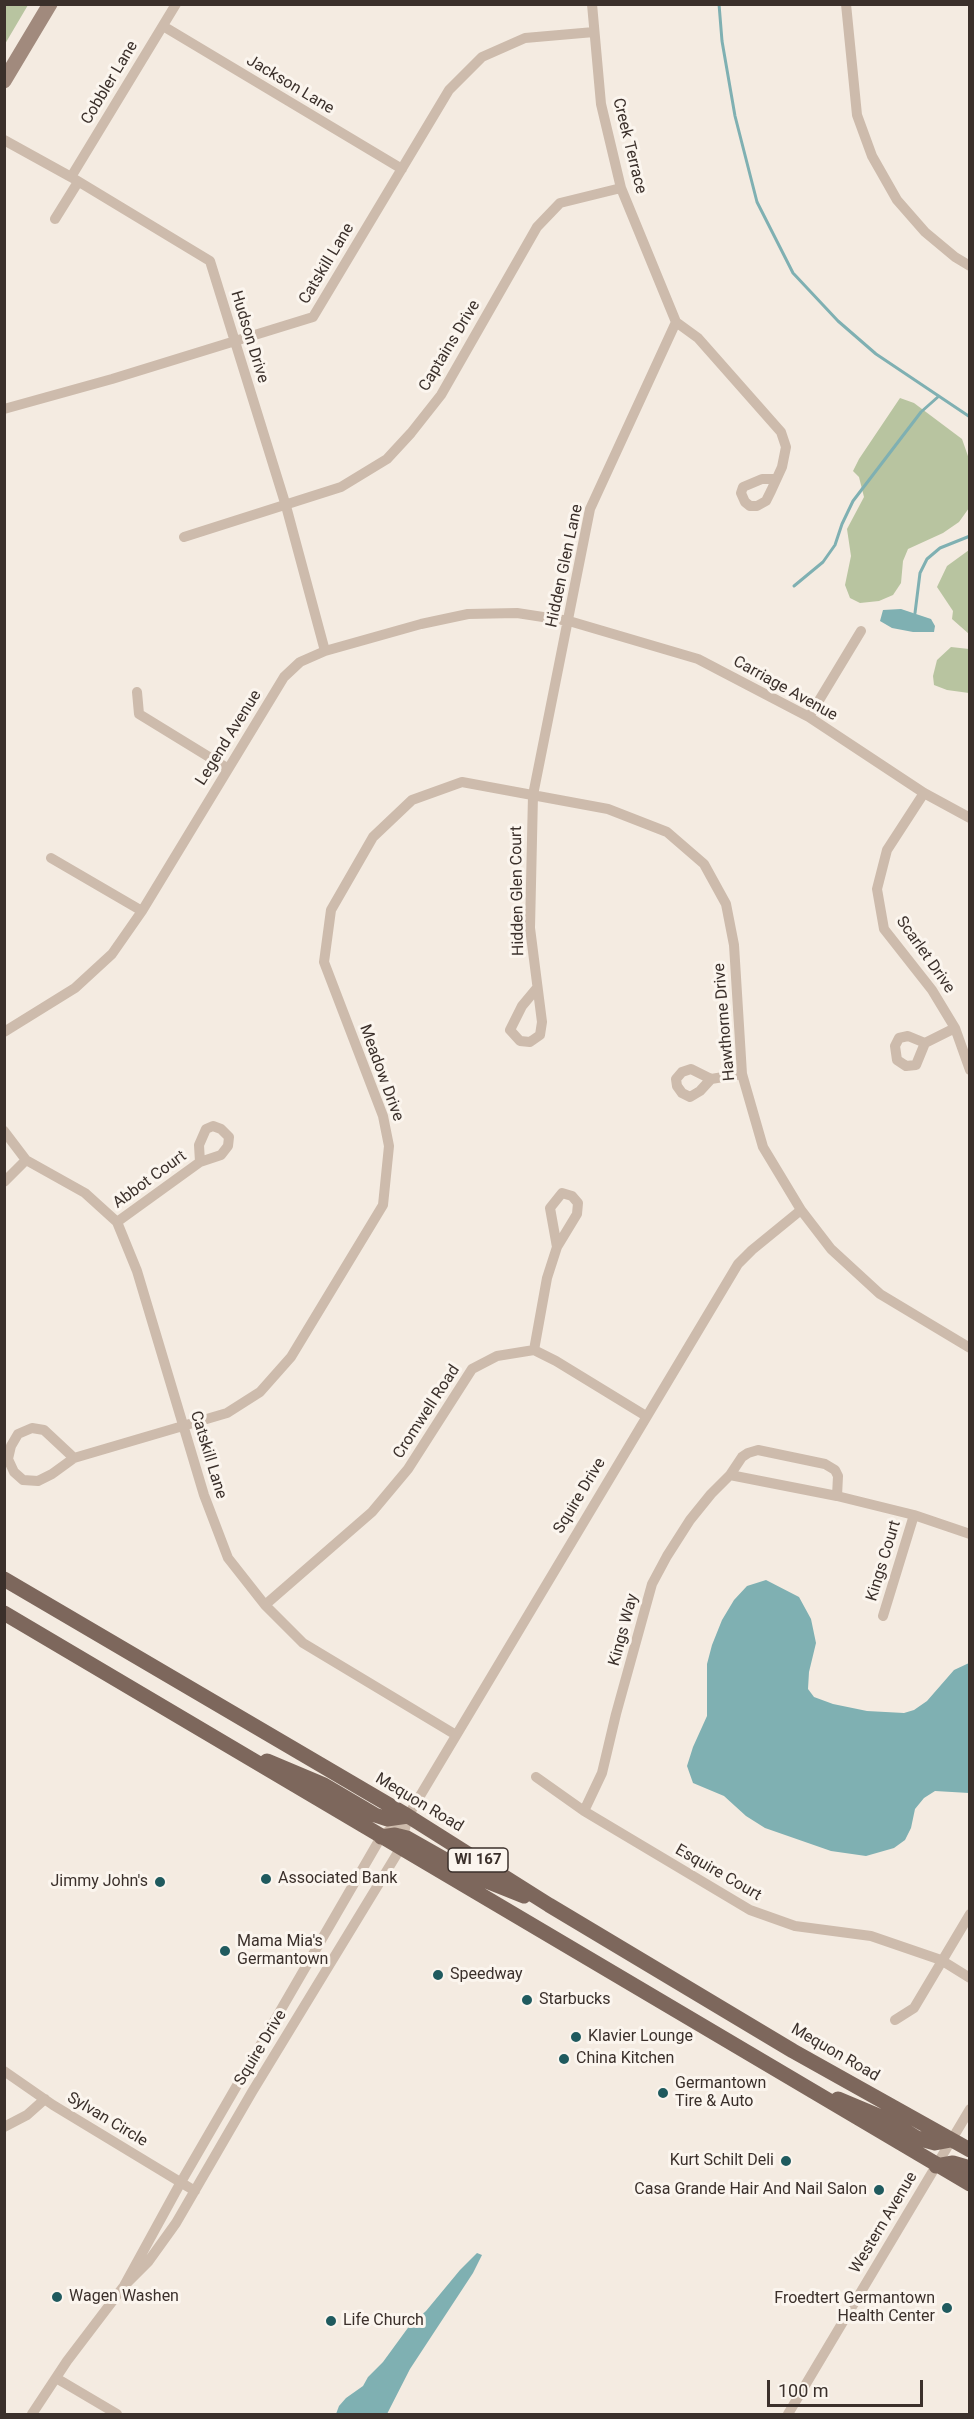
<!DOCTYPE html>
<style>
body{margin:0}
#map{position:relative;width:974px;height:2419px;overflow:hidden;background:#f4ebe1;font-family:Roboto,sans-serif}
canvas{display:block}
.frame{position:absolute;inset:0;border:6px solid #3b302b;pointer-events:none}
.scale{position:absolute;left:767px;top:2380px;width:156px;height:27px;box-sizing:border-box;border:3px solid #3b302b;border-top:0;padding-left:8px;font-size:18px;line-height:21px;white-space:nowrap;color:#3b302b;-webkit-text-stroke:4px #fbf5ee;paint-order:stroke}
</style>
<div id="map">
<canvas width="974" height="2419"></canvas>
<div class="frame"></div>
<div class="scale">100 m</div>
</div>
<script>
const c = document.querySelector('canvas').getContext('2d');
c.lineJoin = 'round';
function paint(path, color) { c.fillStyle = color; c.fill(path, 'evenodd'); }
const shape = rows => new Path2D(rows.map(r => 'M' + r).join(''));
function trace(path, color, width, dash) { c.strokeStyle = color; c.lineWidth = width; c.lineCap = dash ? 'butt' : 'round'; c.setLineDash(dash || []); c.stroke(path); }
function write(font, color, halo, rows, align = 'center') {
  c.font = font + ' Roboto,sans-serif'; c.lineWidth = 6; c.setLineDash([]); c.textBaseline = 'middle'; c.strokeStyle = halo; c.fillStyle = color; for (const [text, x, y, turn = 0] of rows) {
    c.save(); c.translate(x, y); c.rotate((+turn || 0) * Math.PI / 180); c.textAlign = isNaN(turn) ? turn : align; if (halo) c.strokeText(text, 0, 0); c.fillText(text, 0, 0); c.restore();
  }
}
const green = shape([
 [5,4,28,5,5,44,4,5],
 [900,398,914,403,962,439,969,459,969,508,959,522,943,533,908,549,903,561,901,583,893,595,879,601,860,603,850,598,845,585,851,556,847,529,864,497,859,477,853,471,859,459],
 [969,550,969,634,952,619,953,611,937,587,947,566],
 [951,647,969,649,969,693,947,690,934,685,933,676,937,660]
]);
const water = shape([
 [901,609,931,619,935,626,934,632,913,632,892,628,880,621,883,610],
 [766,1580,799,1597,811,1619,816,1643,809,1672,808,1689,814,1697,833,1704,867,1711,904,1713,914,1710,927,1701,954,1670,969,1663,969,1793,935,1791,924,1798,915,1809,911,1828,905,1840,894,1848,866,1856,831,1851,765,1828,746,1816,724,1796,693,1783,687,1766,693,1747,707,1716,707,1664,712,1645,722,1620,734,1600,747,1586],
 [477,2253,482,2255,473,2273,410,2369,387,2414,336,2414,339,2406,346,2398,363,2386,368,2377,383,2362,410,2325,426,2311,460,2270]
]);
const stream = shape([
 [719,4,722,41,735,116,757,202,793,273,838,321,876,354,970,417],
 [794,586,823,562,835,545,842,524,853,501,921,412,939,396],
 [915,613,920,573,927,559,940,548,970,536]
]);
const street = shape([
 [592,4,601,104,621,188,676,322],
 [846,4,857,115,872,156,897,200,925,232,955,257,970,266],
 [163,26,402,169],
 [4,140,71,177,210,261,286,506,325,651],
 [71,177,176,4],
 [55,219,78,182],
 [676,322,698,338,781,432,786,447,782,467,771,491,766,501,757,506,750,506,745,502,741,493,743,487,762,479,776,479],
 [4,409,112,379,313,317,449,90,482,57,525,38,594,32],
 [184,537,341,487,387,459,411,433,441,395,537,227,560,203,621,188],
 [137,692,139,714,227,768],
 [809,717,861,631],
 [924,793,887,850,877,889,884,929,932,990,955,1028,970,1070],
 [51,858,142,911],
 [537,988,522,1006,510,1030,520,1041,530,1042,540,1035,542,1022,530,928,533,795,590,509,676,322],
 [4,1032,75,988,112,954,142,911,284,677,300,662,325,651,421,624,468,614,517,613,569,621,698,659,809,717,924,793,970,818],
 [925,1043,908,1036,899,1038,895,1046,897,1060,906,1066,916,1065,925,1043,955,1028],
 [711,1079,700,1091,690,1097,682,1093,677,1086,676,1079,682,1072,691,1069,711,1079,742,1074],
 [4,1131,26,1160,85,1193,117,1222,137,1271,204,1495,228,1558,265,1605,303,1643,456,1735],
 [4,1182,26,1160],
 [117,1222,200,1162,221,1155,228,1146,229,1137,221,1129,213,1126,206,1129,199,1145,200,1162],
 [534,1350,547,1278,557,1247,577,1214,578,1203,572,1196,562,1193,550,1208,557,1247],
 [74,1458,44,1430,32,1428,18,1434,11,1446,8,1459,14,1472,23,1480,38,1481,52,1474,74,1458,227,1413,260,1392,291,1357,383,1205,389,1146,383,1116,324,962,331,910,373,837,412,800,462,782,608,809,667,832,704,864,726,904,734,945,742,1074,763,1147,801,1210,831,1249,880,1294,970,1348],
 [730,1475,742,1457,748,1453,758,1450,825,1464,835,1470,838,1476,837,1496],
 [265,1605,372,1512,408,1469,472,1369,497,1356,534,1350,556,1361,646,1416],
 [883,1616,914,1515],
 [536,1777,584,1811,750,1910,795,1926,871,1936,941,1960,970,1978],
 [584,1811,602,1773,616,1714,652,1584,667,1556,690,1520,711,1494,730,1475,837,1496,914,1515,970,1534],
 [895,2020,914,2008,970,1914],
 [4,2071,53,2105,195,2191],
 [4,2127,27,2115,45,2099],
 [124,2286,148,2262,176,2223,252,2092,400,1849,408,1816,738,1264,752,1250,801,1210],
 [56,2378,117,2414],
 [32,2414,67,2361,124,2286,181,2182,381,1837,407,1816],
 [788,2414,970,2109]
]);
const secondary = shape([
 [4,81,50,4]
]);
const primary = shape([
 [4,1579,408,1816,549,1905,793,2051,970,2150],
 [4,1613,970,2184],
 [267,1761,324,1785,375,1815,387,1819,408,1816],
 [381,1837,395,1835,407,1838,474,1876,524,1896],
 [838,2099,888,2120,917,2138,935,2143,951,2140],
 [936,2166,953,2163,970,2168]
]);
const markers = [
 [266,1879,6,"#1f5a5e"],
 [160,1882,6,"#1f5a5e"],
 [225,1951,6,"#1f5a5e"],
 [438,1975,6,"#1f5a5e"],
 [527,2000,6,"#1f5a5e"],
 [576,2037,6,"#1f5a5e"],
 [564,2059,6,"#1f5a5e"],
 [663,2093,6,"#1f5a5e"],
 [786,2161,6,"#1f5a5e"],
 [879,2190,6,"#1f5a5e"],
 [57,2297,6,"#1f5a5e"],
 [947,2308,6,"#1f5a5e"],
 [331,2321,6,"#1f5a5e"]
];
const shields = [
 [478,1860,60]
];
const shieldNames = [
 ["WI 167",478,1860]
];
const streetNames = [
 ["Cobbler Lane",110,83,-59],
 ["Jackson Lane",290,85,31],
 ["Creek Terrace",629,146,76],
 ["Catskill Lane",327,264,-59],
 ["Hudson Drive",249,337,73],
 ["Captains Drive",450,346,-59],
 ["Hidden Glen Lane",565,566,-78],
 ["Carriage Avenue",785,689,29],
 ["Legend Avenue",229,738,-58],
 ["Hidden Glen Court",518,891,-91],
 ["Scarlet Drive",925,955,55],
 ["Hawthorne Drive",725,1022,-95],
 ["Meadow Drive",381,1073,70],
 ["Abbot Court",150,1180,-36],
 ["Cromwell Road",427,1412,-57],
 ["Catskill Lane",208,1455,73],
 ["Squire Drive",580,1496,-59],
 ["Kings Court",884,1561,-73],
 ["Kings Way",624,1630,-75],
 ["Mequon Road",419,1803,31],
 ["Esquire Court",718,1873,30],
 ["Squire Drive",261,2048,-59],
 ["Mequon Road",835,2053,30],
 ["Sylvan Circle",107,2120,31],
 ["Western Avenue",884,2223,-59]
];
const poiNames = [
 ["Associated Bank",278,1879],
 ["Jimmy John's",148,1882,"right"],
 ["Mama Mia's",237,1942],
 ["Germantown",237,1960],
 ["Speedway",450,1975],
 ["Starbucks",539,2000],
 ["Klavier Lounge",588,2037],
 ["China Kitchen",576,2059],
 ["Germantown",675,2084],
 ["Tire & Auto",675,2102],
 ["Kurt Schilt Deli",774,2161,"right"],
 ["Casa Grande Hair And Nail Salon",867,2190,"right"],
 ["Wagen Washen",69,2297],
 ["Froedtert Germantown",935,2299,"right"],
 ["Health Center",935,2317,"right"],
 ["Life Church",343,2321]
];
paint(green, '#b8c4a0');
paint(water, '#7fb0b2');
trace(stream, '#7fb0b2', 3);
trace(street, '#cdbbac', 10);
trace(secondary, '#a18a7d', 15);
trace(primary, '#7d675c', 15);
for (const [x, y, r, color] of markers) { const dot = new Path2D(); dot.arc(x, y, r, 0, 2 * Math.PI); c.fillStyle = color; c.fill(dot); trace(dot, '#fbf5ee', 2); }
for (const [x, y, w] of shields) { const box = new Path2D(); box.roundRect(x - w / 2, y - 12, w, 24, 4.5); c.fillStyle = '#fbf5ee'; c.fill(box); trace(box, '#3b302b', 1.5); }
write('bold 15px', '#3b302b', null, shieldNames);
write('16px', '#3b302b', '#fbf5ee', streetNames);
write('16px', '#3b302b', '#fbf5ee', poiNames, 'left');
</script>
